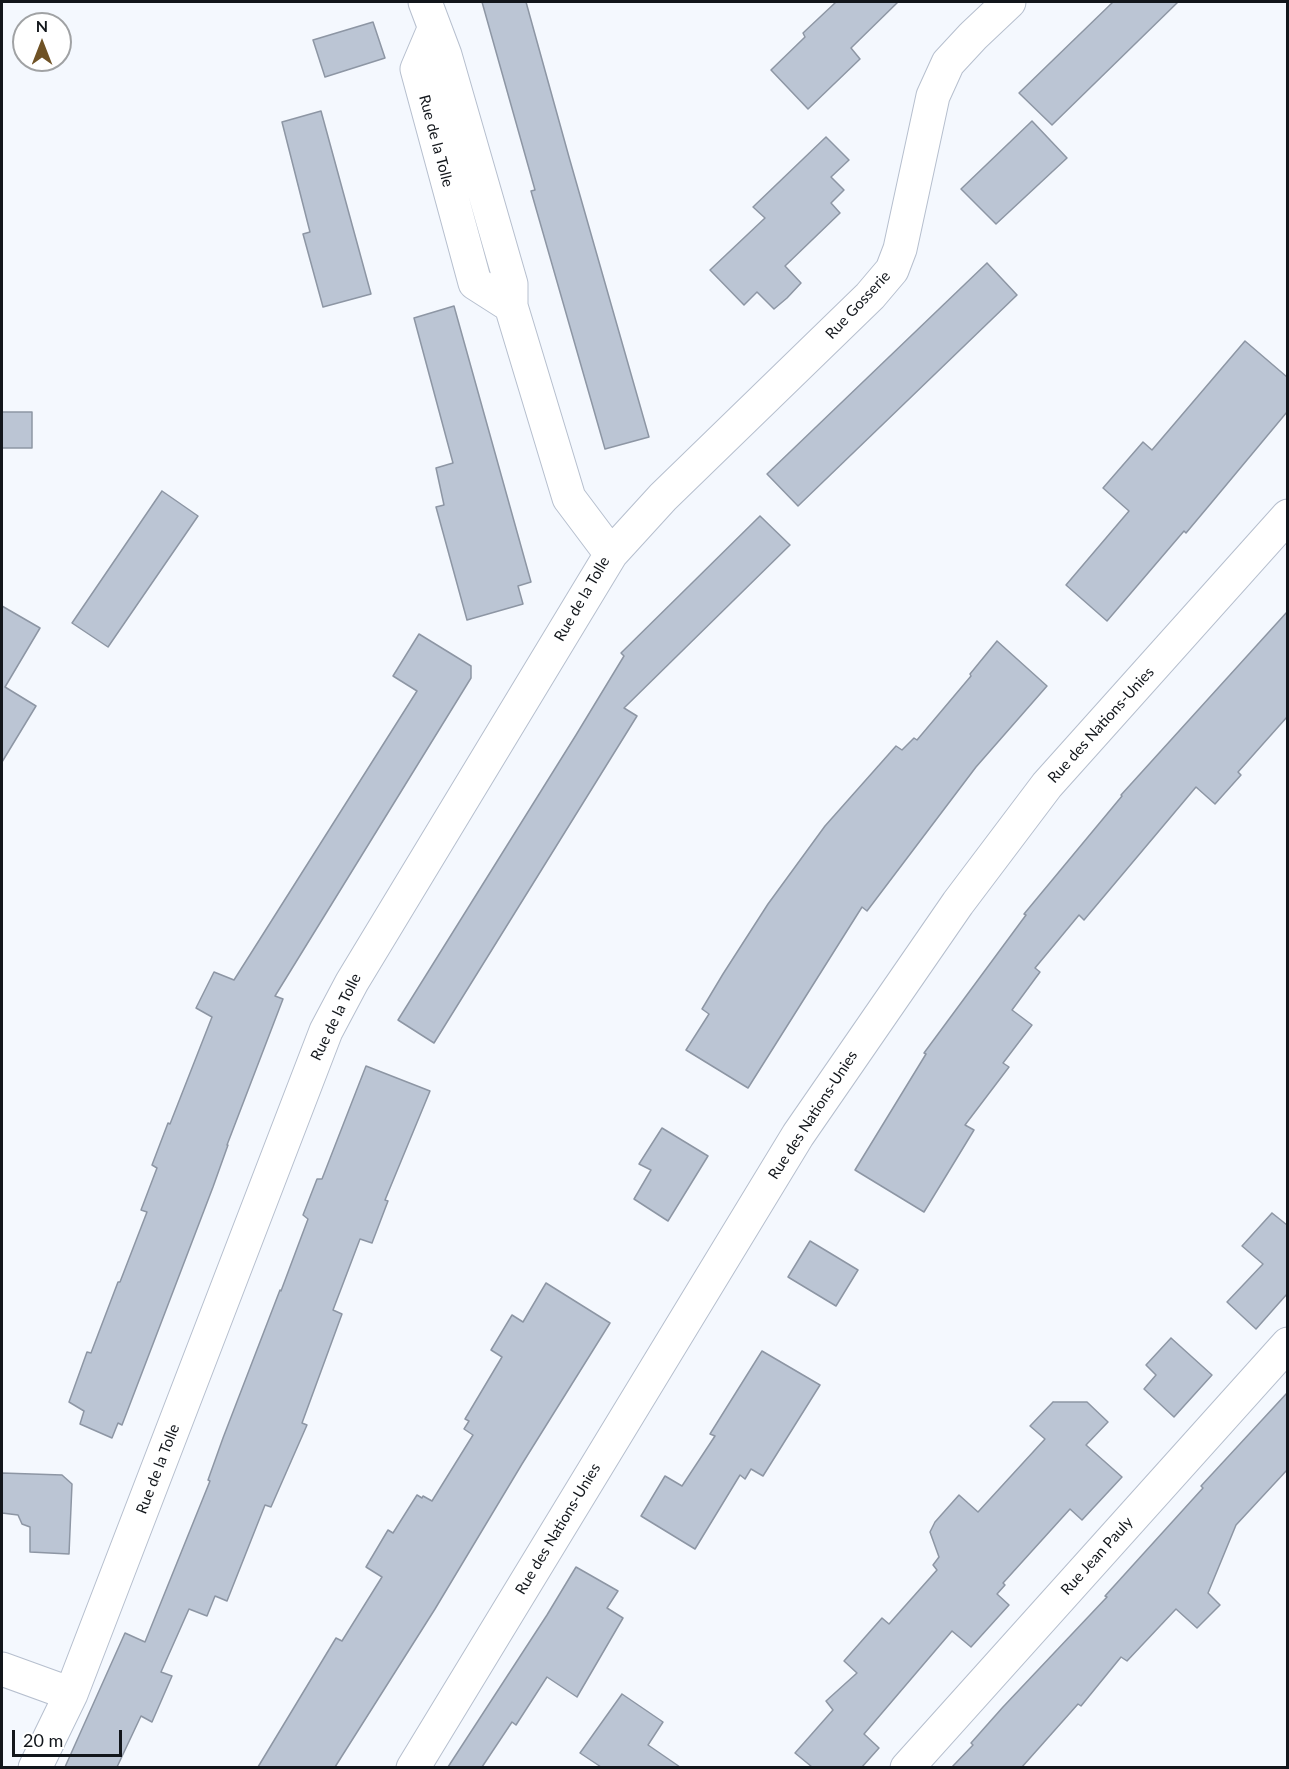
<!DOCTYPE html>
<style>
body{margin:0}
#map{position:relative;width:1289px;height:1769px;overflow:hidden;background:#f4f8fe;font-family:Lato,sans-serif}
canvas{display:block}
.frame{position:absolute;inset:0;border:3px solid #12161b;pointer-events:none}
.north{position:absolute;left:12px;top:12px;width:60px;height:60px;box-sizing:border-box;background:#fff;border:2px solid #a0a2a4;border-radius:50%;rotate:0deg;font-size:16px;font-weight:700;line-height:24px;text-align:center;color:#12161b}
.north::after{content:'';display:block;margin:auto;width:21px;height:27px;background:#6f5225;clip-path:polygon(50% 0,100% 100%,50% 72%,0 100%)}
.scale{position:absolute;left:12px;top:1730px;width:110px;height:27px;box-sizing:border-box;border:3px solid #12161b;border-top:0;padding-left:8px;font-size:18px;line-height:21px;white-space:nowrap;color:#12161b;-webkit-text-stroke:4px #fff;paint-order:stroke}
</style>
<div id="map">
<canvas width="1289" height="1769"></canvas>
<div class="frame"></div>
<div class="north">N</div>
<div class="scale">20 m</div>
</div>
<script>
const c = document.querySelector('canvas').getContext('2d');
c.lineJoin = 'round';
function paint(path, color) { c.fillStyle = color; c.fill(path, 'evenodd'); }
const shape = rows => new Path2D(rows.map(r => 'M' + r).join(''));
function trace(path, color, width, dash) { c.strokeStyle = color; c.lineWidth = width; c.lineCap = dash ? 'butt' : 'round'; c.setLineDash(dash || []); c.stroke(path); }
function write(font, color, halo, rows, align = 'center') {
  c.font = font + ' Lato,sans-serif'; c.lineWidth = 4.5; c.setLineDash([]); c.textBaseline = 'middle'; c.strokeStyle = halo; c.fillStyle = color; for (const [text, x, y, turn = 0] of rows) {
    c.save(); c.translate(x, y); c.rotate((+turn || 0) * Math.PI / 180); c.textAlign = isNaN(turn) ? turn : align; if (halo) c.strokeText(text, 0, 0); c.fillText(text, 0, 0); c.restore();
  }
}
const building = shape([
 [482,2,526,2,569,157,649,437,605,449,531,191,535,190,482,2],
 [836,2,898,2,851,48,860,59,808,109,771,70,805,37,803,33,836,2],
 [1113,2,1178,2,1052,125,1019,93,1113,2],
 [373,22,385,58,325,77,313,40,373,22],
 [321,111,371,294,323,307,303,234,310,232,282,122,321,111],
 [1032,121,1067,158,996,224,961,189,1032,121],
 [826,137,849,160,831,177,844,190,831,203,840,213,785,266,801,283,787,298,774,309,757,292,744,305,710,270,765,218,753,207,826,137],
 [987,263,1017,295,798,506,767,474,987,263],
 [454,306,531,582,518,586,523,604,467,620,436,507,444,505,436,468,453,463,414,318,454,306],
 [1245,341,1287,377,1287,412,1212,502,1186,533,1184,531,1107,621,1066,585,1129,511,1103,488,1143,442,1152,450,1245,341],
 [2,412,32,412,32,448,2,448,2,412],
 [162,491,198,516,108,647,72,623,162,491],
 [760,516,790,545,624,708,637,716,434,1043,398,1020,576,735,624,656,621,653,760,516],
 [2,606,40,628,5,687,36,706,2,762,2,606],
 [1287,612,1287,717,1238,772,1241,775,1215,804,1196,787,1084,920,1079,915,1035,968,1040,972,1012,1010,1032,1025,1003,1063,1009,1067,965,1125,974,1130,924,1212,855,1170,926,1054,924,1053,1026,915,1024,914,1122,796,1121,795,1287,612],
 [419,634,471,666,471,678,275,996,283,999,227,1145,228,1145,213,1187,122,1425,118,1423,112,1438,80,1424,84,1411,69,1402,87,1352,91,1353,118,1282,120,1282,147,1212,141,1210,157,1168,152,1165,168,1123,170,1124,212,1017,196,1008,214,972,234,980,417,691,393,676,419,634],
 [997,641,1047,686,976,767,867,911,862,907,748,1088,686,1050,709,1014,702,1009,723,974,768,904,825,826,896,746,902,750,914,738,917,740,971,676,970,674,997,641],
 [366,1066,430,1091,385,1200,388,1201,372,1243,360,1239,333,1310,342,1314,302,1423,307,1425,271,1507,265,1505,227,1601,215,1596,207,1616,189,1609,161,1672,172,1676,152,1722,141,1716,117,1767,65,1767,125,1633,145,1642,210,1481,208,1480,223,1438,280,1290,281,1291,308,1219,303,1215,317,1179,322,1179,366,1066],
 [662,1128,708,1156,668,1221,634,1199,651,1170,639,1164,662,1128],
 [1272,1213,1287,1225,1287,1294,1256,1329,1227,1302,1263,1264,1242,1246,1272,1213],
 [810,1241,858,1270,836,1306,788,1277,810,1241],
 [546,1283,610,1323,522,1464,435,1609,335,1767,258,1767,336,1638,342,1641,382,1577,366,1567,388,1530,393,1533,417,1495,422,1498,423,1496,432,1501,473,1435,464,1429,469,1421,465,1419,502,1357,491,1350,512,1315,523,1322,546,1283],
 [1171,1338,1212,1375,1174,1417,1144,1389,1156,1375,1146,1365,1171,1338],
 [762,1351,820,1385,763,1476,751,1469,745,1479,740,1475,695,1549,641,1516,665,1476,682,1486,715,1436,710,1434,762,1351],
 [1287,1393,1287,1470,1236,1525,1208,1593,1220,1605,1197,1628,1176,1609,1127,1661,1121,1657,1081,1706,1078,1704,1022,1767,952,1767,973,1745,971,1743,1003,1707,1107,1597,1105,1596,1203,1488,1201,1486,1287,1393],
 [1053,1402,1087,1402,1108,1422,1086,1445,1122,1477,1082,1520,1070,1509,1003,1583,1005,1585,997,1594,1009,1605,971,1647,952,1631,864,1734,879,1748,862,1767,812,1767,795,1753,833,1710,826,1701,857,1673,844,1661,882,1618,889,1624,937,1570,933,1565,939,1557,930,1532,935,1522,959,1495,978,1512,1045,1439,1030,1426,1053,1402],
 [2,1473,62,1475,72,1484,69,1554,30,1552,30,1527,22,1524,18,1515,2,1513,2,1473],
 [576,1567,618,1591,607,1608,623,1618,577,1697,547,1677,516,1725,512,1722,482,1767,448,1767,547,1615,576,1567],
 [622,1694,663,1722,648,1745,680,1767,601,1767,580,1753,622,1694]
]);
const minor = shape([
 [425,2,445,55,511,284,511,306,569,498,611,554],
 [434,29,417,69,475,283,511,306],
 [2,1669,71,1694],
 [35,1768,71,1694,326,1031,352,982,611,554,663,497,870,296,892,270,900,249,933,96,948,63,973,36,1009,2],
 [413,1768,798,1135,958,903,1047,785,1288,516],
 [907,1768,1288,1344]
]);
const streetNames = [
 ["Rue de la Tolle",436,141,75],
 ["Rue Gosserie",858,305,-47],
 ["Rue de la Tolle",582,599,-60],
 ["Rue des Nations-Unies",1101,725,-48],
 ["Rue de la Tolle",336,1017,-64],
 ["Rue des Nations-Unies",813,1115,-57],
 ["Rue de la Tolle",158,1469,-69],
 ["Rue des Nations-Unies",558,1529,-59],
 ["Rue Jean Pauly",1097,1556,-48]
];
paint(building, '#bbc5d4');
trace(building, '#8d96a4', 1.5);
trace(minor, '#b6bfce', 35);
trace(minor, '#fff', 33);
write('15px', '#12161b', '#fff', streetNames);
</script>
